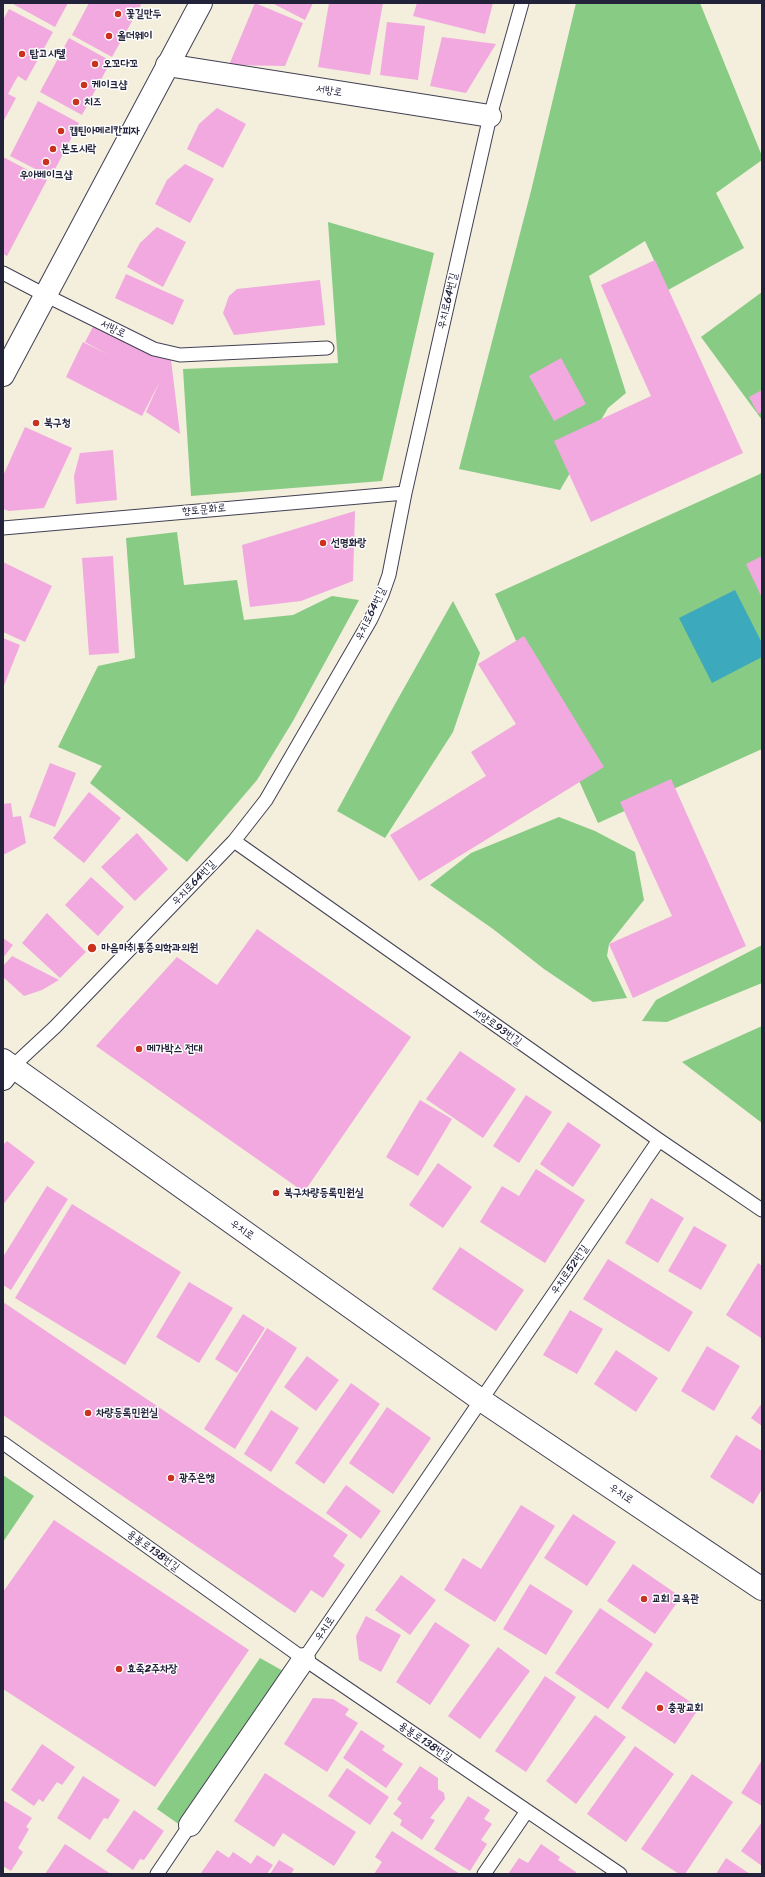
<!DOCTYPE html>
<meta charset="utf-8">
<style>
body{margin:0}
#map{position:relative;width:765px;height:1877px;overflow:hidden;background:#f4eedc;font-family:Sriracha,sans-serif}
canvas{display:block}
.frame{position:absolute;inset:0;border:4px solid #22223b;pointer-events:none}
</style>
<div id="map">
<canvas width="765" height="1877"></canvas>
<div class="frame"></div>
</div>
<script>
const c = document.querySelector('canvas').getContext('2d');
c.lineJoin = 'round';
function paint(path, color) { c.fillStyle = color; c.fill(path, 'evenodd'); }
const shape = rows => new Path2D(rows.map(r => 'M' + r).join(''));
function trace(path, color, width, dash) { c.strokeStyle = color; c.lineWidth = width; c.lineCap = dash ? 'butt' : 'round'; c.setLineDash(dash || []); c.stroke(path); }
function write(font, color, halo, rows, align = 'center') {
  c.font = font + ' Sriracha,"Poor Story",sans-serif'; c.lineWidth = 3; c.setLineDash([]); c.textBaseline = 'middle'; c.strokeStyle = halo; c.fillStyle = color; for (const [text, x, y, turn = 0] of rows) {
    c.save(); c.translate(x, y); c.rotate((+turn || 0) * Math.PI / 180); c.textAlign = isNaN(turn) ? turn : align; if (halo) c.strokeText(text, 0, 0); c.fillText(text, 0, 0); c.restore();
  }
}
const green = shape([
 [576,3,700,3,762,156,762,160,716,193,744,248,668,290,645,241,589,276,626,393,608,408,560,490,459,469,531,191],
 [328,222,434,253,382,481,191,496,183,369,338,363],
 [762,292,762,420,701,337],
 [762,471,762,749,598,823,495,594,760,474],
 [177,532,184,585,237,580,244,620,293,615,332,596,359,600,293,721,257,780,187,862,90,783,102,766,58,747,98,666,135,658,126,538],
 [453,601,480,653,453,732,385,838,337,811,390,713],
 [559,817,595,831,635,852,644,900,609,944,607,956,627,998,593,1002,544,969,493,929,430,885,471,853],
 [762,945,762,983,667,1022,642,1021,656,1000],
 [762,1026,762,1123,682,1062],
 [3,1475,34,1496,3,1542],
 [260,1658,285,1672,180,1825,157,1809]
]);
const water = shape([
 [735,590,762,643,762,657,712,683,679,618]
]);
const building = shape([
 [13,3,68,3,55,27,13,4],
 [89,3,138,3,141,5,112,57,72,35],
 [255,3,303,23,285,66,229,65],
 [272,3,313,3,305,20],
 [329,3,383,3,370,75,318,67],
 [417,3,493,3,485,34,413,16],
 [9,9,53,32,26,81,18,76,14,83,8,94,16,98,3,122,3,20],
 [387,22,425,26,418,80,380,75],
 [442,37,496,44,466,93,430,86],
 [69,38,111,61,82,115,40,92],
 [38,101,79,123,51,177,10,156],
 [217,108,246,124,223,168,187,149,199,124],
 [3,157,47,180,7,256,3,254],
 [185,164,214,179,190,223,155,204,167,180],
 [157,227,186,242,163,287,127,267,140,243],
 [655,260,743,453,591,522,554,441,651,396,601,285],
 [126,274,184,300,173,325,115,298],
 [320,280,325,325,234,335,223,313,229,296,237,289],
 [96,321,171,360,180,434,146,412,160,381,142,416,66,377,83,342,109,355,85,342],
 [561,358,586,404,554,421,529,376],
 [762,390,762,412,758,414,749,397],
 [25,427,72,448,44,508,9,511,3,509,3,476],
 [113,450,117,500,76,504,74,476,80,453],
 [355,511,353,581,301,601,250,607,242,545],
 [113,556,119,653,89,655,82,558],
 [762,556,762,598,746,564],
 [3,562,52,586,25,642,3,632],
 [524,636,604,767,419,881,390,835,486,776,471,752,516,724,478,664],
 [3,638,20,645,3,688],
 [50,763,76,773,55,827,29,817],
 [671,779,746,946,633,998,609,944,672,916,620,802],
 [89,792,121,818,84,863,53,838],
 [11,803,13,817,21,816,26,843,3,855,3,804],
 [137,833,168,869,135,901,101,867],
 [91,877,124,907,98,936,65,905],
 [47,913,86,952,60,978,22,943],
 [257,929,411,1037,304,1192,96,1046,177,957,217,985],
 [3,938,13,945,3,958],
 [12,956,59,980,42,990,24,996,3,977,3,966],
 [460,1051,516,1089,483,1138,426,1099],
 [526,1095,552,1112,519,1163,493,1146],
 [420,1100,452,1119,418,1176,386,1157],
 [568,1122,601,1145,573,1187,540,1164],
 [7,1141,35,1162,3,1205,3,1145],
 [438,1163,472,1187,443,1228,409,1205],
 [536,1169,585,1200,545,1263,480,1222,502,1186,519,1196],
 [47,1186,68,1199,11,1290,3,1285,3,1257],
 [651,1198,684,1218,658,1263,625,1243],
 [72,1204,181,1272,125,1365,15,1298],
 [694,1226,727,1245,701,1290,668,1271],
 [460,1247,524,1290,496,1331,432,1289],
 [608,1259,693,1312,669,1352,583,1299],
 [758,1263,762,1266,761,1338,726,1315],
 [189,1282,233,1308,199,1363,156,1337],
 [3,1302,348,1535,333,1556,345,1565,323,1598,311,1590,295,1613,3,1415],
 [570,1310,603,1329,577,1374,543,1355],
 [243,1314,265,1328,237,1373,215,1359],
 [267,1328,297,1348,235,1449,204,1429],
 [707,1346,740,1366,714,1411,681,1391],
 [616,1350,658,1378,636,1412,594,1384],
 [307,1356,339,1380,316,1411,284,1387],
 [351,1383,380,1404,324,1484,295,1463],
 [762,1403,762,1426,751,1418],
 [387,1407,431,1438,393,1494,349,1463],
 [271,1410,299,1428,271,1472,244,1454],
 [736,1435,762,1451,762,1489,753,1504,710,1477],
 [346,1485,381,1511,361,1539,326,1513],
 [521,1505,555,1526,495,1622,444,1590,463,1558,481,1569],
 [573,1514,616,1542,587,1586,544,1558],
 [54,1520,249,1650,155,1787,3,1689,3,1592],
 [633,1564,681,1597,655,1634,607,1601],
 [401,1575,436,1600,410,1635,375,1610],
 [530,1584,573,1611,546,1655,503,1629],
 [600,1608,653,1644,608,1709,555,1673],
 [366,1616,401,1635,381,1672,359,1660,356,1636],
 [435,1622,470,1645,430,1705,396,1682],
 [498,1647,530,1671,480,1739,448,1716],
 [646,1671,699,1708,675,1744,621,1708],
 [545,1676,576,1697,526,1772,495,1751],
 [313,1698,333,1699,349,1709,345,1715,358,1723,327,1772,284,1744],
 [595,1715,626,1737,576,1804,546,1781],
 [361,1730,385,1746,382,1750,403,1764,386,1788,343,1758],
 [42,1744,75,1767,62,1785,57,1782,43,1802,39,1799,34,1806,11,1790],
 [635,1746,674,1774,626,1842,587,1814],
 [762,1760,762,1806,741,1793],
 [420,1766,438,1778,438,1789,444,1793,445,1799,430,1818,435,1820,422,1840,400,1825,402,1820,393,1814,402,1803,397,1799],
 [347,1768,389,1797,370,1825,328,1796],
 [265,1773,356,1832,334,1866,283,1833,274,1847,234,1821],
 [692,1774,733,1802,685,1874,679,1874,641,1849],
 [83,1776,120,1800,108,1819,104,1818,90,1840,57,1818],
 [468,1796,490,1810,484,1819,492,1824,481,1840,487,1844,470,1871,434,1849],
 [3,1800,32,1818,26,1827,29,1829,18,1848,23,1852,11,1871,3,1866],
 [134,1810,164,1831,144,1860,140,1859,133,1870,106,1851],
 [762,1822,762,1866,741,1851],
 [392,1831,460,1874,374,1874,382,1862,375,1857],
 [65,1844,111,1874,45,1874],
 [541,1844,560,1857,558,1860,576,1872,575,1874,508,1874,519,1858,528,1863],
 [217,1850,229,1858,233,1852,251,1864,257,1855,273,1865,267,1874,202,1874,201,1873],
 [726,1858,750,1874,716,1874],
 [279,1860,294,1869,291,1874,270,1874]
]);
const service = shape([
 [3,273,45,295,154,349,180,355,327,348],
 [3,528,405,493],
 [234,841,659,1140,762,1210],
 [12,1067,55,1027,234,841,266,800,371,619,382,595,389,575,405,493,490,116,522,3],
 [3,1443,304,1659,620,1874],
 [304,1659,659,1140],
 [157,1874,190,1825],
 [484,1874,527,1811]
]);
const minor = shape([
 [167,65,490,116],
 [3,1079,12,1067],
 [190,1825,304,1659]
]);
const secondary = shape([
 [3,375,201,3],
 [3,1060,481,1400,762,1589]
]);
const markers = [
 [118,14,4,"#c8321e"],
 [109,36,4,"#c8321e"],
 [22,54,4,"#c8321e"],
 [95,64,4,"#c8321e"],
 [84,85,4,"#c8321e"],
 [76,102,4,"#c8321e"],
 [61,131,4,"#c8321e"],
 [53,149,4,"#c8321e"],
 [46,162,4,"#c8321e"],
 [36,423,4,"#c8321e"],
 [323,543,4,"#c8321e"],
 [92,948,5,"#c8321e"],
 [139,1049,4,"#c8321e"],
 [276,1193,4,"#c8321e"],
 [88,1413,4,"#c8321e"],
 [171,1478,4,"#c8321e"],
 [644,1599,4,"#c8321e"],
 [119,1669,4,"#c8321e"],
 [660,1708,4,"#c8321e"]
];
const poiNames = [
 ["꽃길만두",126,14],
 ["올더웨이",117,36],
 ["탑고시텔",30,54],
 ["오꼬다꼬",103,64],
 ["케이크샵",92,85],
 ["치즈",84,102],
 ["캡틴아메리칸피자",69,131],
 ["본도시락",61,149],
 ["우아베이크샵",46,175,"center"],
 ["북구청",44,423],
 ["선명화랑",331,543],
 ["마음마취통증의학과의원",101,948],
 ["메가박스 전대",147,1049],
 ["북구차량등록민원실",284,1193],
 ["차량등록민원실",96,1413],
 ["광주은행",179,1478],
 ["교회 교육관",652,1599],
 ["효죽2주차장",127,1669],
 ["충광교회",668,1708]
];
const streetNames = [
 ["서방로",329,91,9],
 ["우치로64번길",448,301,-77],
 ["서방로",113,329,26],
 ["향토문화로",204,510,-5],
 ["우치로64번길",371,614,-65],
 ["우치로64번길",194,883,-46],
 ["서양로93번길",497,1027,35],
 ["우치로",242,1230,35],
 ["우치로52번길",570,1270,-55],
 ["우치로",621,1494,34],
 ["용봉로138번길",153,1551,36],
 ["우치로",325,1629,-56],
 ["용봉로138번길",425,1742,34]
];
paint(green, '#87cb85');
paint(water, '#3da9bc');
paint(building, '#f1a9df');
trace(service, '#424153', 15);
trace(minor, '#424153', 24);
trace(secondary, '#424153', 24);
trace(service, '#fff', 13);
trace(minor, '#fff', 22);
trace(secondary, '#fff', 22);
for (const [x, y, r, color] of markers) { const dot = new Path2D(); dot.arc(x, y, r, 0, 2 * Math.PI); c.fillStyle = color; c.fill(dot); trace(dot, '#fff', 1.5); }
write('bold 11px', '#22223b', '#fff', poiNames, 'left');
write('11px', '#22223b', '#fff', streetNames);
</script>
